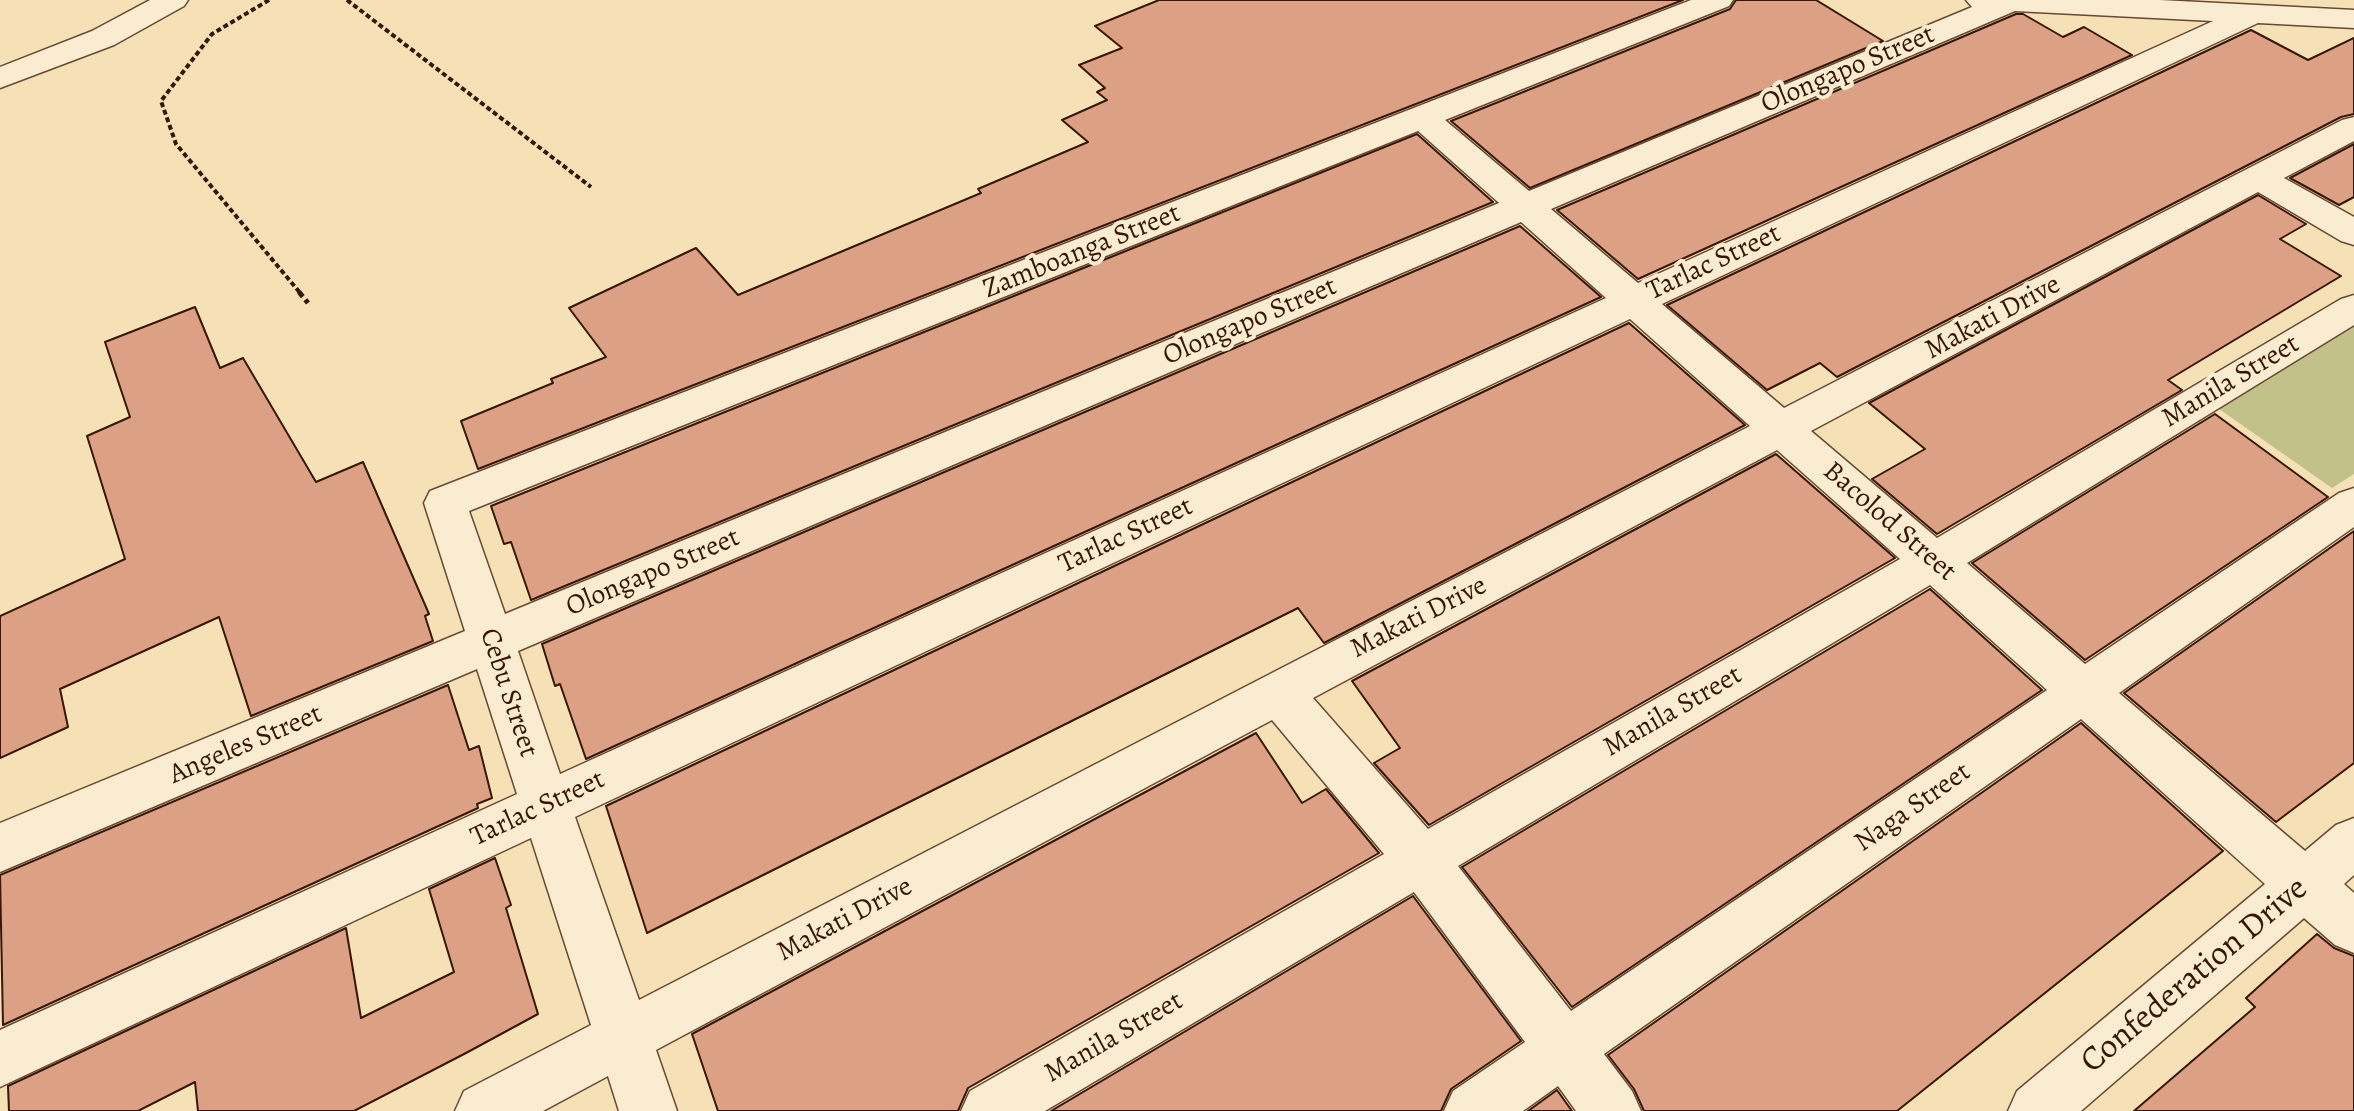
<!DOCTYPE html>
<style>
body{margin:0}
canvas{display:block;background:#f6e1b6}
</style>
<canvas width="2354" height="1111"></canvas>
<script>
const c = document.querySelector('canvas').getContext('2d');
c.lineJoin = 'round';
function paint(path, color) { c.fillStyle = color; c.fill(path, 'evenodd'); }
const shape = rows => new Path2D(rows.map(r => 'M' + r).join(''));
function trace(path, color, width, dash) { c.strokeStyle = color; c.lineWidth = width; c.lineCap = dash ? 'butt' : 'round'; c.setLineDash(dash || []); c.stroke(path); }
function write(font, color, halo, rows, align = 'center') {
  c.font = font + ' Alegreya,serif'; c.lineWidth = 8; c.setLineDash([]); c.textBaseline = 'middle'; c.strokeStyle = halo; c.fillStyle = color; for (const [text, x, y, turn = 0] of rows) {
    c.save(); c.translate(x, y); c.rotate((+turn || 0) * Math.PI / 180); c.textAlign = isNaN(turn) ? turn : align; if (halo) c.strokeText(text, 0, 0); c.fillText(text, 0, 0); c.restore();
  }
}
const green = shape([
 [2354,321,2354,474,2332,488,2212,404]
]);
const building = shape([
 [1159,0,1683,0,478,469,461,421,553,383,551,379,606,357,569,308,696,248,738,295,981,193,978,189,1088,142,1062,120,1107,100,1097,92,1105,88,1079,65,1122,48,1095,26,1159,0],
 [1736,0,1816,0,1883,41,1530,188,1451,121,1730,9,1736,0],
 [2016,14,2023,14,2063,37,2084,27,2132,55,1638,279,1557,210,2016,14],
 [2251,30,2308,60,2354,38,2354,114,2341,117,1837,377,1820,363,1767,390,1667,305,2251,30],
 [1417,134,1493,202,531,600,511,542,504,544,491,506,1417,134],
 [2354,144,2354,197,2339,205,2290,178,2354,144],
 [2258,195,2306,224,2280,239,2341,276,2168,380,2182,390,1937,534,1872,479,1925,449,1869,403,2258,195],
 [1520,226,1601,297,586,759,560,684,555,686,542,644,1520,226],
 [195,307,220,368,243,358,316,482,363,462,429,614,425,616,433,641,251,716,219,617,60,689,68,727,0,758,0,616,125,559,87,436,130,417,105,342,195,307],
 [1629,323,1745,425,1324,643,1298,608,647,933,606,806,1629,323],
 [2215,414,2328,497,2085,660,1972,563,2215,414],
 [1776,454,1895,558,1429,825,1374,763,1400,748,1352,681,1776,454],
 [2354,531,2354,763,2276,822,2124,693,2354,531],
 [1930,589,2042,690,1572,1007,1462,867,1930,589],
 [448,685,469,750,479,746,492,798,477,804,478,808,3,1025,0,875,448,685],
 [2081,723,2223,851,1897,1111,1644,1111,1634,1089,1608,1055,2081,723],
 [1256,733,1302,803,1326,789,1379,853,968,1088,958,1111,718,1111,692,1034,1256,733],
 [495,858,511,905,506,908,538,1014,466,1053,354,1111,198,1111,195,1082,138,1111,9,1111,8,1086,346,928,361,1018,454,972,429,889,495,858],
 [1413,896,1521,1041,1451,1089,1441,1111,1051,1111,1413,896],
 [2317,934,2334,948,2354,956,2354,1111,2134,1111,2255,1007,2246,998,2317,934],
 [1557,1090,1572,1111,1528,1111,1557,1090]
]);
const pathFar1 = shape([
 [269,0,212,34,161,101,176,144,301,294],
 [347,0,591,187]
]);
const path = shape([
 [299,292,308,303]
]);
const minor = shape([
 [150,0,188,0,184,6,114,45,0,88,0,67,92,31,150,0],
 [1691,0,1733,0,1729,6,1445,120,1529,191,1972,7,1966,0,2160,0,2354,10,2354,28,2258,23,1662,304,1784,408,2342,120,2354,117,2354,141,2284,178,2354,217,2354,245,2341,241,2258,192,1811,431,1937,538,2341,299,2354,295,2354,325,1967,563,2085,664,2339,493,2354,488,2354,527,2119,693,2305,851,2336,825,2354,818,2354,875,2344,884,2354,893,2354,953,2335,945,2304,918,2081,1111,2008,1111,2017,1091,2265,884,2081,719,1604,1054,1632,1091,1641,1111,1576,1111,1558,1086,1523,1111,1444,1111,1453,1091,1525,1042,1414,892,1045,1111,961,1111,970,1091,1384,854,1272,720,656,1050,677,1111,619,1111,608,1076,543,1111,455,1111,464,1091,591,1025,531,838,0,1087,0,1030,517,794,477,669,0,872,0,823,465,631,424,503,430,491,1691,0],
 [2015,11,2213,21,1638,283,1551,209,2015,11],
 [1418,131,1499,203,505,614,469,511,1418,131],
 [1521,222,1606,298,560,774,518,651,1521,222],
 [1630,319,1750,426,639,1000,575,817,1630,319],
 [1777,450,1900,559,1428,829,1313,698,1777,450],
 [1930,585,2047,690,1571,1011,1458,866,1930,585]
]);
const streetNames = [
 ["Olongapo Street",1848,70,-23],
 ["Zamboanga Street",1082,252,-22],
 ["Tarlac Street",1714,263,-25],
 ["Makati Drive",1993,318,-28],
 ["Olongapo Street",1250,322,-23],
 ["Manila Street",2231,382,-31],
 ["Bacolod Street",1889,522,41],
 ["Tarlac Street",1126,536,-25],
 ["Olongapo Street",653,573,-23],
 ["Makati Drive",1419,618,-27],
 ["Cebu Street",508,693,72],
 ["Manila Street",1673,712,-30],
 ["Angeles Street",246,745,-23],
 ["Naga Street",1913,808,-35],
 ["Tarlac Street",538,809,-25],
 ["Makati Drive",845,920,-28],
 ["Manila Street",1114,1038,-30]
];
const nearStreetnames = [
 ["Confederation Drive",2195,976,-40]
];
paint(green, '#c2c18a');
paint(building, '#dca184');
trace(building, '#381607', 2);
trace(minor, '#684933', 3);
trace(pathFar1, '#381607', 4, [5, 3]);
trace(path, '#381607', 5, [6, 4]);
paint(minor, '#f9ecd0');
write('28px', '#381607', '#f9ecd0', streetNames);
write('34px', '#381607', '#f9ecd0', nearStreetnames);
</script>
